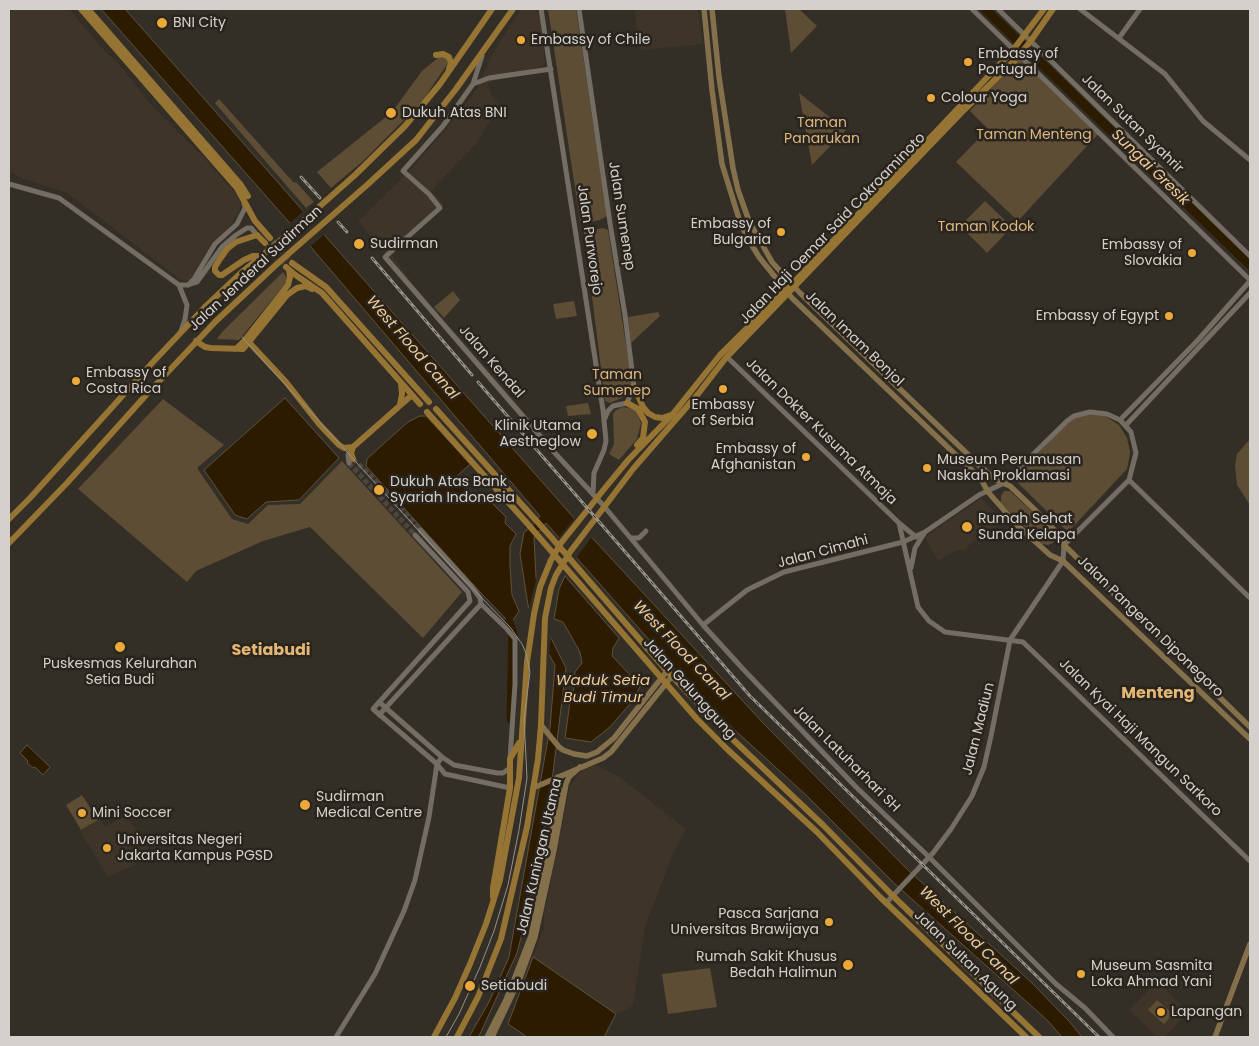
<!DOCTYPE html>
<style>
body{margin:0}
#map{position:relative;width:1259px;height:1046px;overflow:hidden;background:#332e26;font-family:Poppins,sans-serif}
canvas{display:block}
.frame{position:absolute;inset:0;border:10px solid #d4d1cc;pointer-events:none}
</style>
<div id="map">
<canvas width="1259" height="1046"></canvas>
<div class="frame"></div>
</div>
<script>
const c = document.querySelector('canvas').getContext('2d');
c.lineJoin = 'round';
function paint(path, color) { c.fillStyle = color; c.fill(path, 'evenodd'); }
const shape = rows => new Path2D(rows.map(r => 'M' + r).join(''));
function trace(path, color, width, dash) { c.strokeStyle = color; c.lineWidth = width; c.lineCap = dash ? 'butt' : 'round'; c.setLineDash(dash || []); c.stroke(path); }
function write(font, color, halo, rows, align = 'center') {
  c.font = font + ' Poppins,sans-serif'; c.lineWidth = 5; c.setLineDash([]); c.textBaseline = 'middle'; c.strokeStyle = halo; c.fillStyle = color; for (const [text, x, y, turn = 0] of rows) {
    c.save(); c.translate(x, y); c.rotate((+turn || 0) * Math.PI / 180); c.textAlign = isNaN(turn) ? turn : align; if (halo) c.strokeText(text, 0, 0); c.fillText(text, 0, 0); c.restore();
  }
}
const built = shape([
 [11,9,69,9,101,47,124,70,151,105,207,161,237,195,241,203,240,209,236,217,191,278,187,281,181,280,66,192,23,179,9,171,9,15],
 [521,9,536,9,543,26,545,65,488,83,491,95,500,104,477,143,431,191,444,205,390,252,414,286,556,448,552,451,462,349,358,221,407,173,443,133,478,88,491,56],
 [634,9,698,9,703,44,640,50],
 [981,498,1003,520,989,535,981,535,964,550,957,550,938,561,925,537],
 [593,764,617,775,686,829,672,856,645,927,633,1006,616,1014,533,957,544,928,544,915,570,786,584,768],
 [126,815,152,853,135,865,108,877,80,831,100,819,105,827],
 [1157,981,1189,1012,1164,1037,1157,1037,1129,1010]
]);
const green = shape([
 [548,9,576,9,607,216,600,220,586,223,580,221],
 [785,9,799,9,817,26,791,53],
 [439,57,444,57,447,59,448,63,425,97,411,113,363,161,331,188,317,172,392,112,422,71],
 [1019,57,1099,133,1018,221,956,162,988,129,970,111],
 [799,93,846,130,812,165],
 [219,99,294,183,296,182,314,202,306,208,215,103],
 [985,201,1012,227,987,253,960,226],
 [603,228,608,230,632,383,630,391,626,396,610,403,605,401,584,232],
 [283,272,287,278,285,284,239,340,217,339,222,332],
 [453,291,460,300,444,318,434,307],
 [574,301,577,316,556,319,553,304],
 [658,312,660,316,631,343,628,317],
 [163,399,224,445,197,468,232,519,248,524,268,505,300,504,342,461,462,592,423,638,310,527,263,541,196,571,187,582,78,489],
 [588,403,591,414,568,416,566,406],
 [622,407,629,408,636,411,641,423,637,439,619,460,609,454,614,444,613,414,615,411],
 [1090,414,1105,416,1119,425,1127,438,1130,452,1129,459,1127,469,1068,532,1014,479,1071,419],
 [1250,439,1249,453,1250,505,1237,485,1235,466,1237,454],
 [1004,491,1010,491,1054,532,1055,539,1053,543,1048,545,1042,544,1001,503,1001,496],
 [82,795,98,820,81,830,66,805],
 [710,968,717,1007,668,1014,662,974],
 [1157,1000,1173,1014,1164,1024,1148,1010]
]);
const water = shape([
 [101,9,125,9,574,518,764,724,908,870,1032,983,1068,1020,1082,1037,1062,1037,1047,1020,895,884,807,796,727,723,673,667,546,523,534,537,536,577,539,598,546,628,566,668,552,781,545,824,528,911,517,953,480,1034,478,1037,469,1037,489,1002,509,957,550,728,555,665,539,637,528,605,520,554,524,532,530,528,540,516,310,246,101,9],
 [285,398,339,458,299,500,266,502,247,519,235,515,204,470,285,398],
 [420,416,426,416,470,464,456,477,477,502,485,496,506,517,505,523,516,534,510,546,510,566,512,595,519,611,514,619,509,622,480,592,366,466,367,459,381,446,408,422,420,416],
 [565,576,619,638,613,648,612,656,630,675,640,675,643,679,635,698,610,727,591,742,565,738,570,702,573,698,575,672,582,663,580,652,563,622,554,619,559,589,565,576],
 [27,745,50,767,43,775,35,767,33,768,27,763,28,761,20,753,27,745],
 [533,957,616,1014,604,1037,527,1037,508,1024,533,957]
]);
const pier = shape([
 [306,209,327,232,309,248,288,225],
 [576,516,593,535,575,560,557,540],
 [538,573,541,597,551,633,549,655,547,656,537,638,528,611]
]);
const river = shape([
 [985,9,1250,265],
 [509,622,513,633,511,719]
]);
const tertiaryTunnel = shape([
 [353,459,369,474,420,530],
 [349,463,415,535]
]);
const primaryTunnel = shape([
 [273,241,292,263],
 [267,246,286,267]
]);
const tertiary = shape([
 [541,9,603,410,606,441,604,450,594,473,593,492],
 [579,9,610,223,625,315,634,386,627,403,613,406,608,411,605,418],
 [972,9,1250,280],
 [998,9,1250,256],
 [1080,9,1165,74,1203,121,1250,160],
 [1119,38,1140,9],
 [482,56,473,84,443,126,403,171,429,194,440,208,385,257,553,451,603,505,703,625,743,669,856,787,929,857,1056,984,1085,1008,1113,1037],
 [473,84,489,78,551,69],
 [9,184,59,198,179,285,187,305,185,319,181,331],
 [179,285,188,285,197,282,222,247,236,235,247,228,251,228,257,235],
 [188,285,194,279,215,244,237,224,245,208,244,203],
 [727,357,899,523,916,537],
 [1120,420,1198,340,1250,281],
 [1126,425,1250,293],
 [349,463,348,455,352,448],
 [1129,480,1250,598],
 [899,523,918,607,929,621,945,632,1023,642,1250,861],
 [420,530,472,587,480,598,481,604,506,628,515,639,515,684,510,759],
 [415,535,468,592,470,601,373,709,437,764,445,774,510,788],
 [632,538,639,538,646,531],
 [911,568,915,548,925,532],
 [703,625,747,590,784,572,903,542,925,532,979,495,1004,483,1067,421,1074,416,1090,412,1107,414,1120,420,1131,432,1136,453,1129,480,1064,545,1063,561,1010,640,991,736,984,767,972,796,951,829,933,853,886,903],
 [379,702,442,757,454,765,497,773,503,773,510,768],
 [379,715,481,604],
 [336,1037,375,974,404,911,415,880,429,817,437,764,442,757]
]);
const secondary = shape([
 [704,9,712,90,722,164,740,222,747,237,759,257,792,298,981,479,988,492,1018,526,1050,555,1063,561,1250,739],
 [712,9,719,77,733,168,738,190,749,221,772,262,799,292,981,467,996,480,1010,486,1033,508,1058,534,1064,545,1250,727],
 [541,725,559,747,563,750,574,754,587,756,597,752,614,738,667,671],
 [533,788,603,758,611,752,672,676],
 [487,1037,506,1000,531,936,560,793,558,777],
 [492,1037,520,978,535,937,554,850,566,784,569,777,580,767],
 [1215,1037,1250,944]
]);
const primary = shape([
 [81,9,237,188,255,221,270,238],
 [88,9,241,185,248,196],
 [436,55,443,54,449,57,451,63,449,69],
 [261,256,253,256,244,260,222,275,219,275,215,271,215,267,220,259,227,249,236,242,257,235,265,243],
 [292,263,326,287,429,402],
 [286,267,294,274,322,293,420,404],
 [246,339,286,382,319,424,339,445,344,448,353,447,412,395],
 [196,341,205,347,211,348,243,349,287,295,297,288,306,286,312,289],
 [236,349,244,341,288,285,290,277,289,270],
 [634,386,643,407,648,413,655,417,662,418,671,415],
 [627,403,638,409,645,422,643,438,637,445],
 [400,405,402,394,401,383],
 [436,409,551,537,667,671,725,732,824,826,893,896,1039,1037],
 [427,412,526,522,697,719,727,749,817,832,880,897,1026,1037],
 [353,447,351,453,353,459],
 [9,519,30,498,153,362,205,307,242,272,293,230,355,175,405,126,440,84,492,9],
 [9,543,67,483,147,394,216,321,278,263,367,185,416,140,456,89,513,9],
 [493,897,493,888,510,788,510,759,519,743],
 [434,1037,455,998,470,964,486,924,500,880,519,778,527,662,534,614,540,587,551,560,561,543,605,488,629,459,672,415,720,355,798,278,1013,50,1044,9],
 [457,1037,478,997,501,939,527,827,538,759,541,725,545,618,551,588,556,575,570,552,633,469,698,394,725,359,964,110,1016,59,1030,42,1053,9]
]);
const tram = shape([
 [242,337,451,566,510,627,522,644,526,653,530,672,524,719,527,778,519,830,508,885,494,931,480,967,459,1014,446,1037]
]);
const rail = shape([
 [301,177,320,198],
 [338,222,347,232],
 [372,258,472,375],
 [478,382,750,696,1099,1037]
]);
const markers = [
 [162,23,6,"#eba93a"],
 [521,40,5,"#eba93a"],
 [968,62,5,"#eba93a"],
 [931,98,5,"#eba93a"],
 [391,113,6,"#eba93a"],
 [781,232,5,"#eba93a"],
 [359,244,6,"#eba93a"],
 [1192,253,5,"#eba93a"],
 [1169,316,5,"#eba93a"],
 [76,381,5,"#eba93a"],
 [723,389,5,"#eba93a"],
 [592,434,6,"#eba93a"],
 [806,457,5,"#eba93a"],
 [927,468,5,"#eba93a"],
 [379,490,6,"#eba93a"],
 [967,527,6,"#eba93a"],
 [120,647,6,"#eba93a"],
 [305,805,6,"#eba93a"],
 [82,813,5,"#eba93a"],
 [107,848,5,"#eba93a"],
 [829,922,5,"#eba93a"],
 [848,965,6,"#eba93a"],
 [1081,974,5,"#eba93a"],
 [470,986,6,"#eba93a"],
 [1161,1012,5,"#eba93a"]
];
const poiNames = [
 ["BNI City",173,23],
 ["Embassy of Chile",531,40],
 ["Embassy of",978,54],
 ["Portugal",978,70],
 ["Colour Yoga",941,98],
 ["Dukuh Atas BNI",402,113],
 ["Embassy of",771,224,"right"],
 ["Bulgaria",771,240,"right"],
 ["Sudirman",370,244],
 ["Embassy of",1182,245,"right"],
 ["Slovakia",1182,261,"right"],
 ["Embassy of Egypt",1159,316,"right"],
 ["Embassy of",86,373],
 ["Costa Rica",86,389],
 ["Embassy",723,405,"center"],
 ["of Serbia",723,421,"center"],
 ["Klinik Utama",581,426,"right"],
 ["Aestheglow",581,442,"right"],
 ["Embassy of",796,449,"right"],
 ["Afghanistan",796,465,"right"],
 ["Museum Perumusan",937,460],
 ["Naskah Proklamasi",937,476],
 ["Dukuh Atas Bank",390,482],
 ["Syariah Indonesia",390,498],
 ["Rumah Sehat",978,519],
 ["Sunda Kelapa",978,535],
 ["Puskesmas Kelurahan",120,664,"center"],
 ["Setia Budi",120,680,"center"],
 ["Sudirman",316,797],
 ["Medical Centre",316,813],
 ["Mini Soccer",92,813],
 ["Universitas Negeri",117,840],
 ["Jakarta Kampus PGSD",117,856],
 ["Pasca Sarjana",819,914,"right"],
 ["Universitas Brawijaya",819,930,"right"],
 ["Rumah Sakit Khusus",837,957,"right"],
 ["Bedah Halimun",837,973,"right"],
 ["Museum Sasmita",1091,966],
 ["Loka Ahmad Yani",1091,982],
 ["Setiabudi",481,986],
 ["Lapangan",1171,1012]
];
const parkNames = [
 ["Taman",822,123],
 ["Panarukan",822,139],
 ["Taman Menteng",1034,135],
 ["Taman Kodok",986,227],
 ["Taman",617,375],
 ["Sumenep",617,391]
];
const streetNames = [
 ["Jalan Sutan Syahrir",1132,124,44],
 ["Jalan Sumenep",621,216,81],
 ["Jalan Haji Oemar Said Cokroaminoto",833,229,-46],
 ["Jalan Purworejo",589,240,82],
 ["Jalan Jenderal Sudirman",256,269,-43],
 ["Jalan Imam Bonjol",854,339,44],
 ["Jalan Kendal",491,362,49],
 ["Jalan Dokter Kusuma Atmaja",821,432,44],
 ["Jalan Cimahi",823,552,-15],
 ["Jalan Pangeran Diponegoro",1150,627,44],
 ["Jalan Galunggung",689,689,48],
 ["Jalan Madiun",979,729,-76],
 ["Jalan Kyai Haji Mangun Sarkoro",1140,738,44],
 ["Jalan Latuharhari SH",846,759,45],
 ["Jalan Kuningan Utama",540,857,-77],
 ["Jalan Sultan Agung",965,961,44]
];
const waterNames = [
 ["Sungai Gresik",1150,168,44],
 ["West Flood Canal",412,348,49],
 ["West Flood Canal",681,651,46],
 ["Waduk Setia",603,681],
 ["Budi Timur",603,698],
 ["West Flood Canal",968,936,45]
];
const quarterNames = [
 ["Setiabudi",271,651],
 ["Menteng",1158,694]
];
paint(built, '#3e3528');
paint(green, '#5e4d35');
paint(water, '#2d1b00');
trace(water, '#5f523d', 1);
paint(pier, '#332e26');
trace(river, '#2d1b00', 9);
trace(tertiaryTunnel, '#4b463f', 5, [5, 2.5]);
trace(primaryTunnel, '#4b463f', 6, [6, 3]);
trace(tertiary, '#736d64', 5);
trace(secondary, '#85704c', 5.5);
trace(primary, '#967433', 6);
trace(tram, '#96928c', 1);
trace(rail, '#96928c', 3);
trace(rail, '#29241d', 1, [4]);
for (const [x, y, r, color] of markers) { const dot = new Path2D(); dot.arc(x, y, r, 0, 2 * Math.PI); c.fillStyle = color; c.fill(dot); trace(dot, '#29241d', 2); }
write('14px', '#d4d1cc', '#29241d', poiNames, 'left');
write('14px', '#deb881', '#29241d', parkNames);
write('14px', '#d4d1cc', '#29241d', streetNames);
write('italic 15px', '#f3cc94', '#29241d', waterNames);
write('bold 16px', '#e4b774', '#29241d', quarterNames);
</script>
